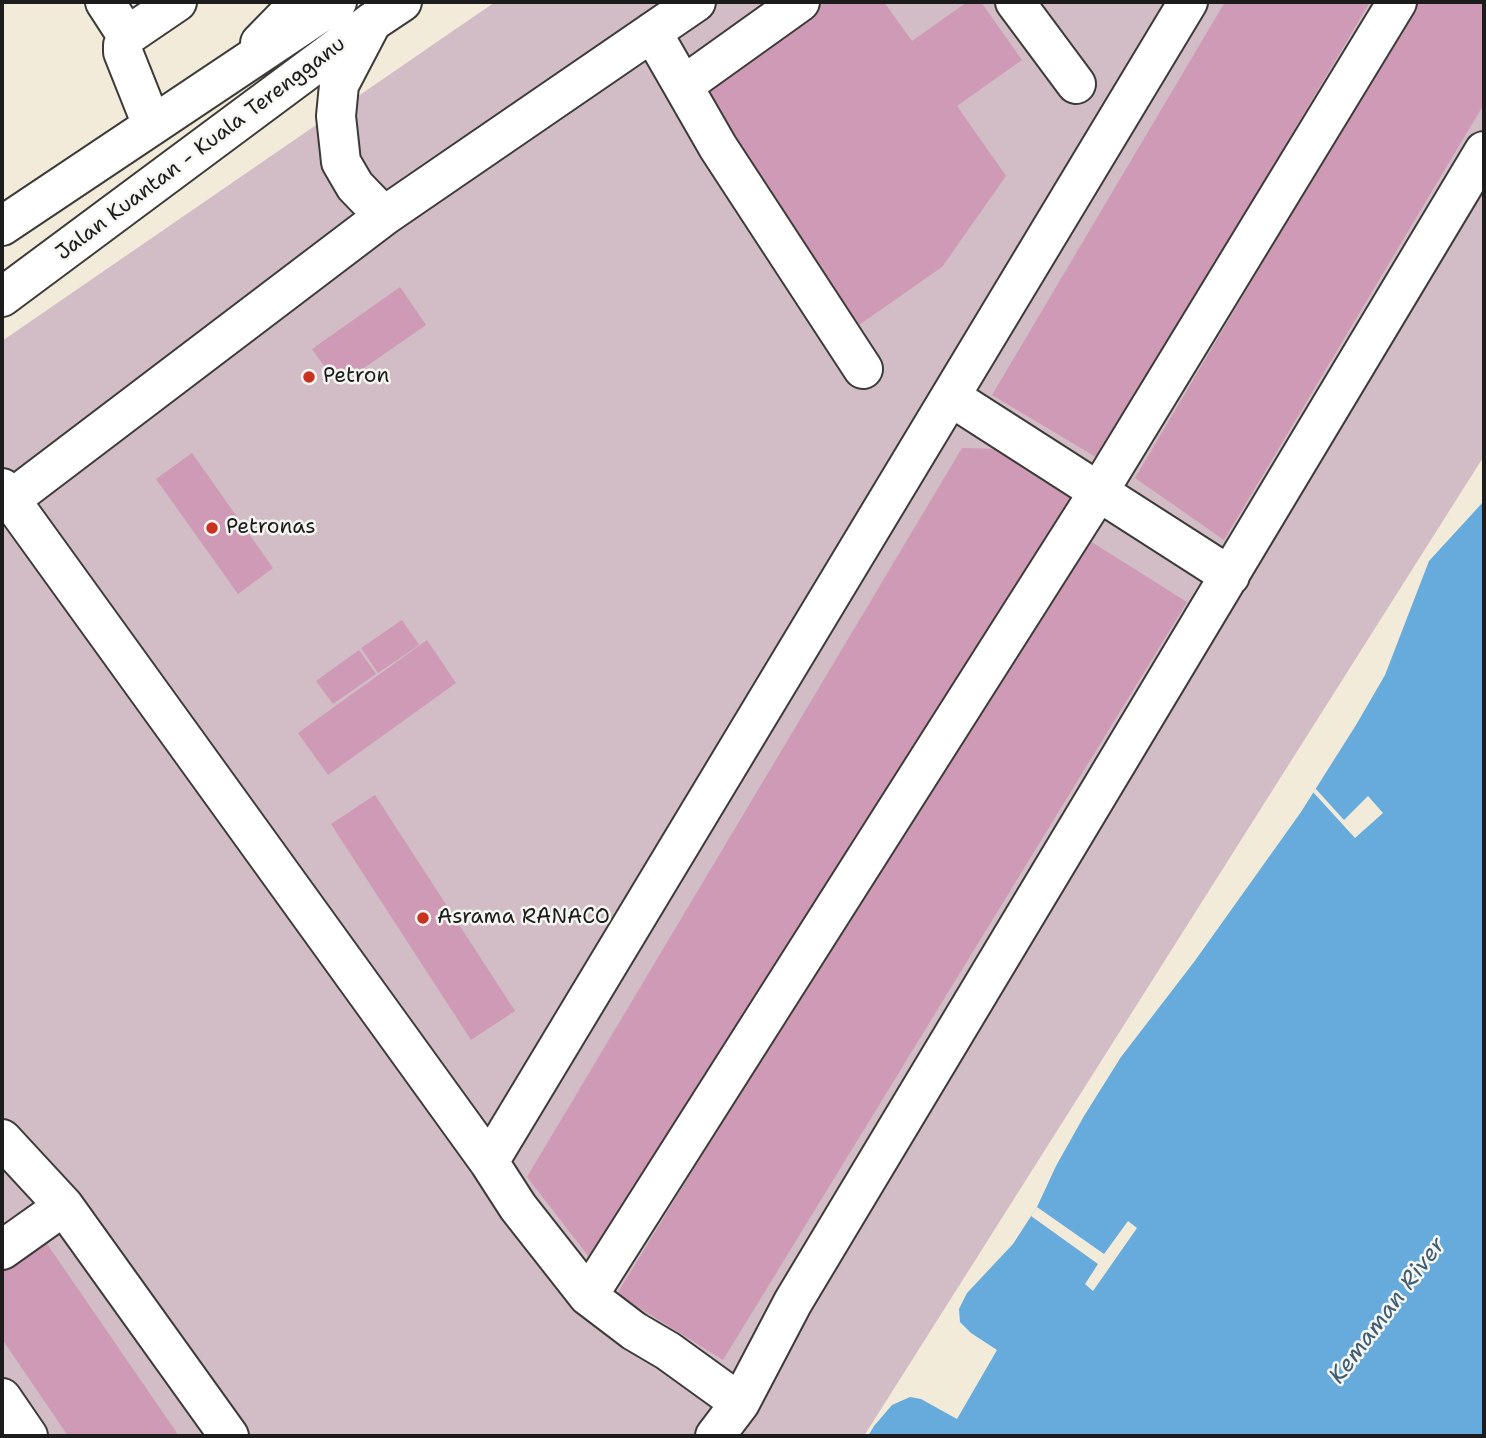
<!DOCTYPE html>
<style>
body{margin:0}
#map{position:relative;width:1486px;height:1438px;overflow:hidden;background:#f2ebda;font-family:"Shantell Sans",sans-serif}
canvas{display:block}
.frame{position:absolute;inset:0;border:4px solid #1c1c1c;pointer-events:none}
</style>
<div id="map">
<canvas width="1486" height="1438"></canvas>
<div class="frame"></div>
</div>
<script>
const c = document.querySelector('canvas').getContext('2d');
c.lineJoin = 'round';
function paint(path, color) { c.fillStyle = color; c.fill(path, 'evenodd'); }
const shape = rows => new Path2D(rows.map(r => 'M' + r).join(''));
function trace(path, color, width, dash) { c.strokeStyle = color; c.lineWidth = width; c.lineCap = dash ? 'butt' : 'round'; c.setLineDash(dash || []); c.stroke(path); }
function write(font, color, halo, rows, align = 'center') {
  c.font = font + ' "Shantell Sans",sans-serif'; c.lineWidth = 5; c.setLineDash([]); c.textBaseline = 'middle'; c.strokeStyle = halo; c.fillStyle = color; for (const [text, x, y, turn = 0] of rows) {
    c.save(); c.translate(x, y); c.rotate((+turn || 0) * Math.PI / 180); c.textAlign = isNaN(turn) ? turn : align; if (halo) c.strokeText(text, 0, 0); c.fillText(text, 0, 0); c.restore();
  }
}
const industrial = shape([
 [495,2,1484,2,1484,456,864,1436,2,1436,2,341]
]);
const water = shape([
 [1484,501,1484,1436,868,1436,874,1426,892,1405,910,1397,921,1399,957,1419,997,1350,971,1333,960,1322,959,1309,967,1293,1013,1244,1037,1207,1056,1166,1084,1116,1121,1057,1194,962,1301,812,1356,725,1385,675,1429,561]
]);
const pier = shape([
 [1315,788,1344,820,1368,796,1383,813,1355,838,1313,792],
 [1037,1207,1104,1254,1128,1221,1137,1228,1093,1291,1085,1284,1098,1264,1031,1216]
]);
const building = shape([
 [825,2,884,2,912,41,967,2,981,2,1022,60,957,106,1006,176,942,267,859,325,697,92],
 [1225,2,1370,2,1099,459,992,395],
 [1417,2,1484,2,1484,104,1224,540,1135,478],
 [400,287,426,325,338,386,312,349],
 [962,448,1000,449,1078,498,600,1271,527,1177],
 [192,453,273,568,238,594,156,479],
 [1082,536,1187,602,723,1360,617,1294],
 [402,620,419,645,378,673,361,648],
 [427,640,456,683,328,775,298,733],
 [359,650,376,674,333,704,316,681],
 [375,795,515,1011,471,1040,331,824],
 [43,1238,179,1436,68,1436,2,1339,2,1266]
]);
const minor = shape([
 [105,2,127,36],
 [1015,2,1076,84],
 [372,22,339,85,336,116,341,162,355,186,384,216],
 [652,32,718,147,863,369],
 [260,43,300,2],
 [684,85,800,2],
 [152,125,123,52,123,45,127,36,177,2],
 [951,397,1230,576],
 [2,488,489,1162,518,1207,588,1296,634,1331,668,1351,740,1403],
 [10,500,384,216,696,2],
 [2,1139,64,1206,229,1436],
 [489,1162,1188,2],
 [2,1250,64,1206],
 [588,1296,1099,491,1397,2],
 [2,1398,28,1436],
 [715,1436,740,1403,793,1302,1484,151]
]);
const highway = shape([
 [2,226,337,2],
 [2,297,372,22,402,2]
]);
const markers = [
 [309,377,7,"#c8321e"],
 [212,528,7,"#c8321e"],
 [423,918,7,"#c8321e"]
];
const streetNames = [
 ["Jalan Kuantan - Kuala Terengganu",201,149,-37]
];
const poiNames = [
 ["Petron",323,377],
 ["Petronas",226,528],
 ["Asrama RANACO",437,918]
];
const waterNames = [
 ["Kemaman River",1388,1311,-53]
];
paint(industrial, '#d2bdc7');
paint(water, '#67abdc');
paint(pier, '#f2ebda');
paint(building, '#ce9ab5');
trace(minor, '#3c3b38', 42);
trace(highway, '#3c3b38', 42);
trace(minor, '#fff', 38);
trace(highway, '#fff', 38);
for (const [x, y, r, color] of markers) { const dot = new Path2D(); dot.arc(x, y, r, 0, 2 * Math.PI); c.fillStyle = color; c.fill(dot); trace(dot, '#f6f6f2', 2.5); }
write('21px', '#1c1c1c', '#f6f6f2', streetNames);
write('21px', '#1c1c1c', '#f6f6f2', poiNames, 'left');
write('italic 23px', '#3e5c72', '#f6f6f2', waterNames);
</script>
